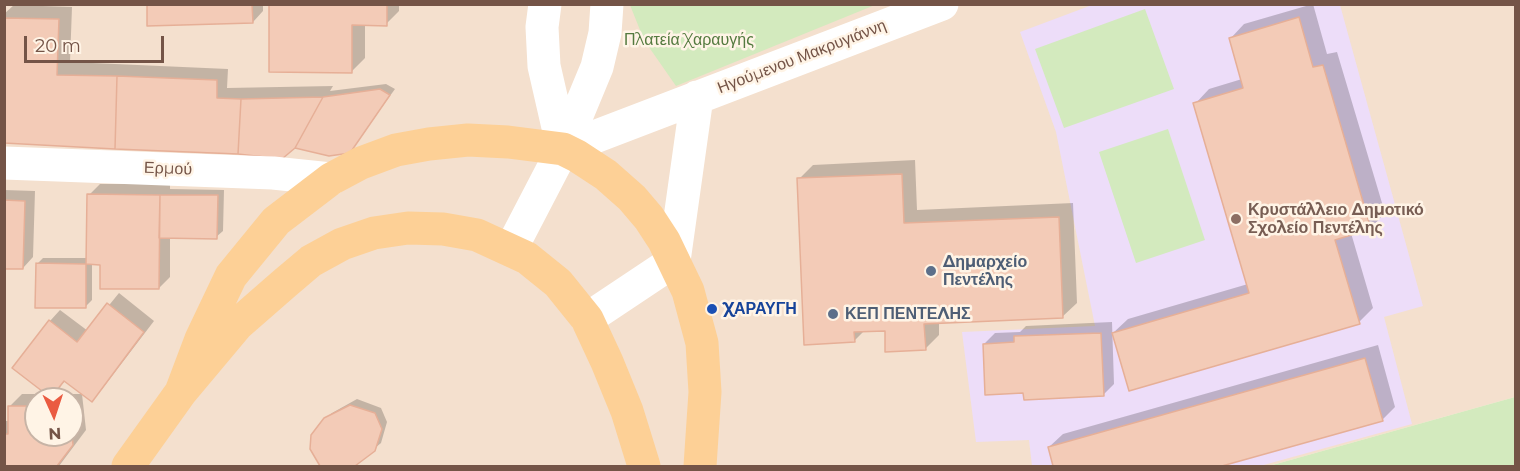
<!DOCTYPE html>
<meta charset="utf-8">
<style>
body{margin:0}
#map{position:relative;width:1520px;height:471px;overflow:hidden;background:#fdefe0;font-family:Montserrat,sans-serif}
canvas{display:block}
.frame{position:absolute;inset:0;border:6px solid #745447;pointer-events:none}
.north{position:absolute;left:24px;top:387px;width:60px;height:60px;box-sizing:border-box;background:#fff4e6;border:2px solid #c7b4a6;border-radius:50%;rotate:177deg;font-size:16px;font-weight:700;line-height:24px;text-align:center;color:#745447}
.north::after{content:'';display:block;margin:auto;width:21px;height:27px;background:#ea5b41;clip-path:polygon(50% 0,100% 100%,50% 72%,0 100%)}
.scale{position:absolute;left:24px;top:36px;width:140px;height:27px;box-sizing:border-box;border:3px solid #745447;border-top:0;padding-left:8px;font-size:18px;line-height:21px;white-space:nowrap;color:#745447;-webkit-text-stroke:4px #fff4e6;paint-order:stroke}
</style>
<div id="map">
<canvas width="1520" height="471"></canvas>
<div class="frame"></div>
<div class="north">N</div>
<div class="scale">20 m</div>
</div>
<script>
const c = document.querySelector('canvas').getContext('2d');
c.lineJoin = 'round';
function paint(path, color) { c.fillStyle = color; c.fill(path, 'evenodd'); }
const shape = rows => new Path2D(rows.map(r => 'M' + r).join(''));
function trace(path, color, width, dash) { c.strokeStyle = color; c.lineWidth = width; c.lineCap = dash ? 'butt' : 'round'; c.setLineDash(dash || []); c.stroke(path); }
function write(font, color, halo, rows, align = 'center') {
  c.font = font + ' Montserrat,sans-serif'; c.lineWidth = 5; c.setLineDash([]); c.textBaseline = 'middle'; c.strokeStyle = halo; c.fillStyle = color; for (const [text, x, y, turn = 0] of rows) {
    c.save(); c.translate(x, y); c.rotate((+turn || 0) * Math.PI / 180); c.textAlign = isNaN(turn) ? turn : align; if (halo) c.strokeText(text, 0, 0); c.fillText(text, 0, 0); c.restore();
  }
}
const residential = shape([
 [4,5,1515,5,1515,397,1269,466,5,466],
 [36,399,72,399,72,435,36,435]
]);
const education = shape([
 [1092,5,1340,5,1423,306,1384,317,1412,424,1260,466,1032,466,1029,440,976,442,962,332,1095,326,1056,132,1020,32]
]);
const green = shape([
 [630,5,875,5,676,86,644,40],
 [1145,9,1174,89,1064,128,1035,49],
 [1168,129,1205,240,1136,263,1099,152],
 [1515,397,1515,466,1269,466]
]);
const shadow = shape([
 [148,4,263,4,263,11,253,22],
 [270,4,399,4,399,11,386,24,365,24,365,58,352,71],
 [1313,4,1327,54,1337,52,1385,213,1371,228,1351,233,1373,308,1359,322,1113,333,1128,319,1248,284,1195,104,1209,89,1242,79,1230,39,1244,24],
 [14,5,72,7,70,62,228,69,227,88,333,86,330,91,386,84,395,89,350,151,299,141,239,152,4,142,4,14],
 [915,160,917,210,1073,203,1077,303,1062,317,939,322,939,335,925,349,886,329,865,330,854,341,799,179,813,165],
 [100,184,170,184,170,189,224,190,223,231,216,237,170,237,170,277,159,288,102,263,92,263,92,300,85,307,37,264,43,258,88,258,89,195],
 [4,190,35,191,33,257,23,268,4,267],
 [119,293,154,321,102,389,91,400,66,380,53,394,82,394,86,430,59,466,4,466,4,421,10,421,9,407,22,394,48,394,50,321,60,310,88,331],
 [36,399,72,399,72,435,36,435],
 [1112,322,1114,384,1103,395,1025,392,984,344,995,333,1020,332,1026,326],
 [1378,345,1395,407,1382,420,1216,466,1055,466,1049,447,1063,434],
 [357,399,381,408,387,422,381,443,353,466,321,466,312,448,325,419,332,413]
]);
const building = shape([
 [147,4,252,4,253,23,147,26,147,4],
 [269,4,387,4,387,26,352,25,352,73,269,72,269,4],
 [1299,17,1313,67,1323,65,1371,229,1335,240,1360,324,1129,391,1112,333,1249,293,1193,103,1243,88,1229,38,1299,17],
 [4,18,59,19,57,75,117,76,115,149,4,143,4,18],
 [117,76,217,80,217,98,241,99,238,154,115,149,117,76],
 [380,89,390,95,350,153,329,156,295,148,323,97,380,89],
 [323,97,295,148,282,159,238,154,241,99,323,97],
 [902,174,904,223,1059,217,1063,318,924,324,926,350,885,352,885,331,854,332,855,342,804,345,797,178,902,174],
 [87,194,160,195,159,289,100,289,100,265,86,264,87,194],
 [160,195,218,195,217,239,159,238,160,195],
 [4,200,25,201,23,269,4,269,4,200],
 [36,263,86,264,86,308,35,308,36,263],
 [107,303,144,332,92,402,64,381,51,398,12,368,49,320,77,342,107,303],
 [1101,333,1104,396,1024,400,1023,393,985,395,983,344,1014,342,1014,336,1101,333],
 [1365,358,1383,421,1222,466,1053,466,1048,447,1365,358],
 [350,405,375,413,382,429,375,451,355,466,320,466,310,449,311,435,324,418,350,405],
 [8,406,36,406,36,435,72,434,73,445,57,466,4,466,4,434,8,434,8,406]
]);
const minor = shape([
 [545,4,542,27,544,66,563,149],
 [563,149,942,4],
 [4,163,273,173,331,179],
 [511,249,563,149,597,67,605,33,607,4],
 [587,319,674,261,697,97]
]);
const major = shape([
 [181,392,201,339,231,276,276,221,331,179,361,163,396,150,429,144,468,140,508,142,563,149,577,156,606,175,632,198,649,218,664,241,688,291,702,343,705,392,700,466],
 [128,466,181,392,238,324,285,283,311,261,342,244,374,233,408,228,443,229,477,235,527,258,558,283,587,319,607,362,627,411,644,466]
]);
const markers = [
 [1236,219,6,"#8d6e63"],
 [931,271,6,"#5c6f8a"],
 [712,309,6,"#1a4fb4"],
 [833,314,6,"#5c6f8a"]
];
const parkNames = [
 ["Πλατεία Χαραυγής",689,40]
];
const streetNames = [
 ["Ηγούμενου Μακρυγιάννη",802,57,-21],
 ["Ερμού",168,169,2]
];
const educationNames = [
 ["Κρυστάλλειο Δημοτικό",1248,210],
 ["Σχολείο Πεντέλης",1248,228]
];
const serviceNames = [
 ["Δημαρχείο",943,262],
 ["Πεντέλης",943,280],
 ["ΚΕΠ ΠΕΝΤΕΛΗΣ",845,314]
];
const transitNames = [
 ["ΧΑΡΑΥΓΗ",724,309]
];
paint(residential, '#f4e0ce');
paint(education, '#edddf9');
paint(green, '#d3eabe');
paint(shadow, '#0003');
paint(building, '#f3cbb7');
trace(building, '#e6af97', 1.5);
trace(minor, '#fff', 33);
trace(major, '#fdd096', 33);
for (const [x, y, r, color] of markers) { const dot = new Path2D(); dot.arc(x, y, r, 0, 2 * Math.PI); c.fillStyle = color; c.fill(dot); trace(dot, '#fff4e6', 2); }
write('16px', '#547a3f', '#fff4e6', parkNames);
write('16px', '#745447', '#fff4e6', streetNames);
write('bold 16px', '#785e54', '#fff4e6', educationNames, 'left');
write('bold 16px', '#4e5e75', '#fff4e6', serviceNames, 'left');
write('bold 16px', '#164399', '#fff4e6', transitNames, 'left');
</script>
